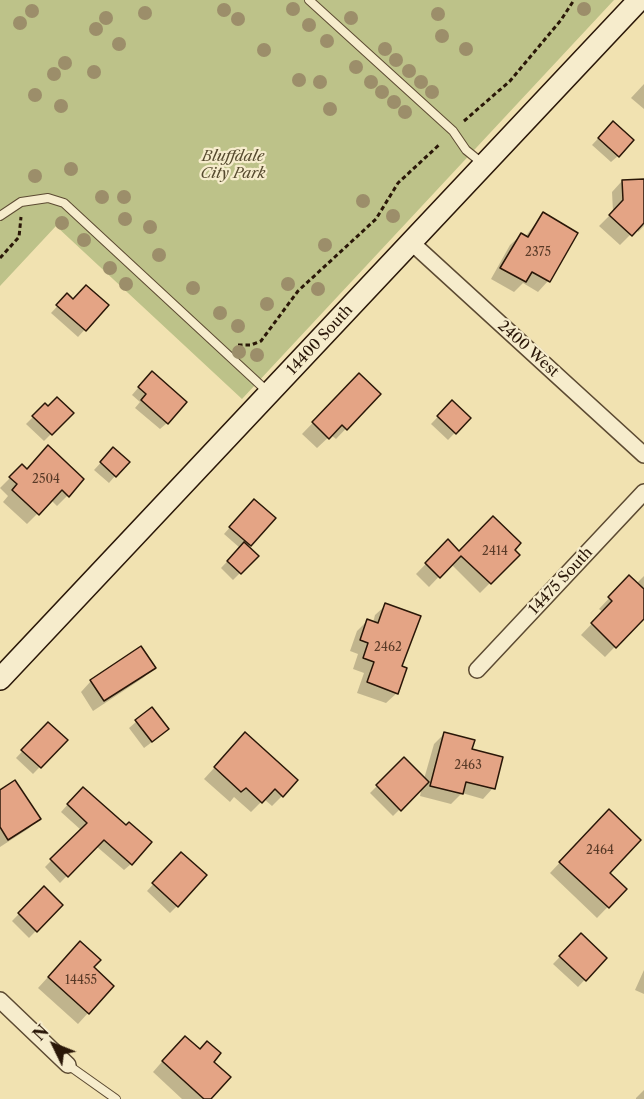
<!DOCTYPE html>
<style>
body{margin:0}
#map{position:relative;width:644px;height:1099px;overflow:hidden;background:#f1e2b1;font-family:"Libre Caslon Text",serif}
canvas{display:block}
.north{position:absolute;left:24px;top:1015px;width:60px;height:60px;-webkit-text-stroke:4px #f6eccc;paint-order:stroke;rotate:313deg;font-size:16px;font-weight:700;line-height:24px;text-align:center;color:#2a1708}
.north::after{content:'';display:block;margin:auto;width:21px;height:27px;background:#2a1708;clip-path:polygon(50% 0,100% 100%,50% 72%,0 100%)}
</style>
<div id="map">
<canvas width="644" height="1099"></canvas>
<div class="north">N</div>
</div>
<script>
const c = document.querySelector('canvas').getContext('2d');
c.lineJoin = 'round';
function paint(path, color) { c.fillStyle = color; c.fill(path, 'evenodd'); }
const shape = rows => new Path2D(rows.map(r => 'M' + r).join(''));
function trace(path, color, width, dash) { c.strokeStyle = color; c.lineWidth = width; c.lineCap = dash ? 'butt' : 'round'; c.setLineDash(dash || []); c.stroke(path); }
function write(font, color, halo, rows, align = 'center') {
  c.font = font + ' "Libre Caslon Text",serif'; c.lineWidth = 4.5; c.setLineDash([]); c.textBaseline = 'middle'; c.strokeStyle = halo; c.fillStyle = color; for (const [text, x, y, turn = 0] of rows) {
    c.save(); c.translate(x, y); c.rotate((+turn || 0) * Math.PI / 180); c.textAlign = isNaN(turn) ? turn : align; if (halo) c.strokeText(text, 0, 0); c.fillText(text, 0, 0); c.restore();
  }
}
const green = shape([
 [0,0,614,0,242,399,56,226,0,286]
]);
const shadow = shape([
 [644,84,644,109,631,98],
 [606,130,618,156,611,162,592,145],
 [644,180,644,226,638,232,636,229,620,245,599,226,613,212,612,192,622,181],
 [543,214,576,233,548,281,538,292,523,283,514,292,491,279,510,245,521,235,525,237],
 [67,296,73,301,107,305,78,337,51,313],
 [359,375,379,394,336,439,331,435,317,448,302,434],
 [145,380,167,423,160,429,135,408,140,402,132,395],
 [452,402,469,418,448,440,431,424],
 [45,405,48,408,72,413,44,441,26,424],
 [107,456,115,476,109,483,94,470],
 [37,458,68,495,57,506,51,500,27,524,3,502,8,496,0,488,22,466,27,470],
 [247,508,273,518,247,547,257,556,233,580,221,568,240,548,224,534],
 [448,541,459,553,513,550,518,555,480,593,451,564,429,587,416,574],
 [644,576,644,617,605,657,581,635,603,612,599,609,629,577,636,584],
 [386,605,400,667,397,693,386,703,357,693,364,673,353,669,358,654,350,651,357,631,367,621,373,623,375,615],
 [154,668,143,678,93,711,81,692,91,681],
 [151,709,160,736,144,748,129,728],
 [48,724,66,740,33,774,16,758],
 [444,734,471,750,493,788,483,799,462,793,451,804,420,796,422,787,393,816,370,793,404,759,424,779,434,744],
 [235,745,282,796,272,806,264,799,251,812,234,797,230,802,204,779],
 [0,792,39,819,28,829,0,847],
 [76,795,131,864,124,870,96,846,60,883,45,867,81,830,61,812],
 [598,822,608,873,625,889,597,918,550,873],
 [174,861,177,906,170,913,147,891],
 [44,888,61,905,29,938,12,921],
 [581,935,605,958,578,987,553,964],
 [70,953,88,1013,78,1024,38,988],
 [644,970,644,994,635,990],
 [174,1048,211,1062,209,1099,182,1099,153,1072],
 [644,1090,644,1099,636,1099,636,1098]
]);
const building = shape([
 [613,121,634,140,619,157,598,138,613,121],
 [644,179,644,223,632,236,609,215,623,200,622,180,644,179],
 [543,212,578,233,550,282,532,272,526,282,500,268,521,233,528,237,543,212],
 [86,285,109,305,86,331,56,305,67,293,73,299,86,285],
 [152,371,187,402,168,424,141,400,146,394,138,387,152,371],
 [359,373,381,394,347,430,342,425,329,439,312,422,359,373],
 [57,397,74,413,52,435,32,416,45,403,48,406,57,397],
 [452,400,471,418,456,434,437,416,452,400],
 [48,445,84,479,69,497,62,490,39,515,12,490,17,484,9,477,22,464,27,469,48,445],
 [113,447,130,462,116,477,100,462,113,447],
 [254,499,276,518,251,546,229,527,254,499],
 [493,516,521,543,515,550,520,555,491,584,461,556,440,578,425,563,448,539,459,551,493,516],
 [244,542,259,556,241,574,227,561,244,542],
 [629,575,644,589,644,619,616,648,591,623,612,601,608,597,629,575],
 [385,603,421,616,402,666,407,668,398,694,367,682,374,662,363,658,368,643,360,640,367,619,378,623,385,603],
 [141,646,156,668,104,701,90,680,141,646],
 [152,707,169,729,152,742,135,720,152,707],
 [48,722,68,740,41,768,21,750,48,722],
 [245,732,298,780,283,797,275,789,262,803,246,788,241,792,214,767,245,732],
 [444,732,475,740,472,749,503,757,495,789,466,782,463,794,430,786,444,732],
 [404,757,429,782,401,811,376,785,404,757],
 [15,780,41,819,8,840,0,827,0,790,15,780],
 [83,787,126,825,129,822,152,842,132,865,104,840,68,877,50,859,87,823,67,804,83,787],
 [609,809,641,840,610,873,627,889,609,908,559,862,609,809],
 [181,852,207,875,178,907,152,883,181,852],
 [44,886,63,905,37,932,18,913,44,886],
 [581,933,607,958,586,981,559,956,581,933],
 [80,941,101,960,94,967,114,986,89,1014,48,977,80,941],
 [185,1036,200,1049,207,1041,221,1053,214,1062,231,1077,211,1099,204,1099,162,1061,185,1036]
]);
const path = shape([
 [464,121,510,81,561,20,574,0],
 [0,258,19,237,21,217],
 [238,345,251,345,261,341,298,291,376,219,398,183,440,144]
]);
const lane = shape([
 [309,0,453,131,466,150,482,163],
 [0,216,21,202,48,198,64,203,268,392],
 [68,1065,116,1099]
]);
const street = shape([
 [412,243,644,455],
 [477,670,644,492],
 [0,1000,68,1065]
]);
const secondary = shape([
 [0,679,639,0]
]);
const trees = [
 [293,9],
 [584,9],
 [224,10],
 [32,11],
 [145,13],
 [438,14],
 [106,18],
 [351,18],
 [238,19],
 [20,23],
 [309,25],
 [96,29],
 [442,36],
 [327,41],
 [119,44],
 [385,49],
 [466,49],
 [264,50],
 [396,60],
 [65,63],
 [356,67],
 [409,71],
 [94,72],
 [54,74],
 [299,80],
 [320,82],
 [371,82],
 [421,82],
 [382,92],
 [432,92],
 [35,95],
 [394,102],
 [61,106],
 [330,109],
 [405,112],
 [71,169],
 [35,176],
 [102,197],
 [124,197],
 [363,201],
 [393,216],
 [125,219],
 [62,223],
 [150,227],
 [84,240],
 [325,245],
 [159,255],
 [110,268],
 [126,284],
 [288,284],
 [193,288],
 [318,289],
 [267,304],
 [220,313],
 [238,326],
 [239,352],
 [257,355]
];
const numberNames = [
 ["2375",538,253],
 ["2504",46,480],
 ["2414",495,552],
 ["2462",388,648],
 ["2463",468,766],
 ["2464",600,851],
 ["14455",81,981]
];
const parkNames = [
 ["Bluffdale",233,157],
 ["City Park",233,174]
];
const streetNames = [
 ["14400 South",320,340,-47],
 ["2400 West",528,349,42],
 ["14475 South",561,581,-47]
];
paint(green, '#bdc289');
paint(shadow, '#0003');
paint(building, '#e4a485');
trace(building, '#2a1708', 1.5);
trace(lane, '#5c4a32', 10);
trace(street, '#5c4a32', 18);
trace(secondary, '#2a1708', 24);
trace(path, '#2a1708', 3, [4.5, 3]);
trace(lane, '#f6eccc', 8);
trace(street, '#f6eccc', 15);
trace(secondary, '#f6eccc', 21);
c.fillStyle = '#9c8e6a';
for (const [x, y] of trees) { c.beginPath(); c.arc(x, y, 7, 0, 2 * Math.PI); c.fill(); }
write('12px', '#583a27', null, numberNames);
write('italic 15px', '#564a2f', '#f6eccc', parkNames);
write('15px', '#2a1708', '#f6eccc', streetNames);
</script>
